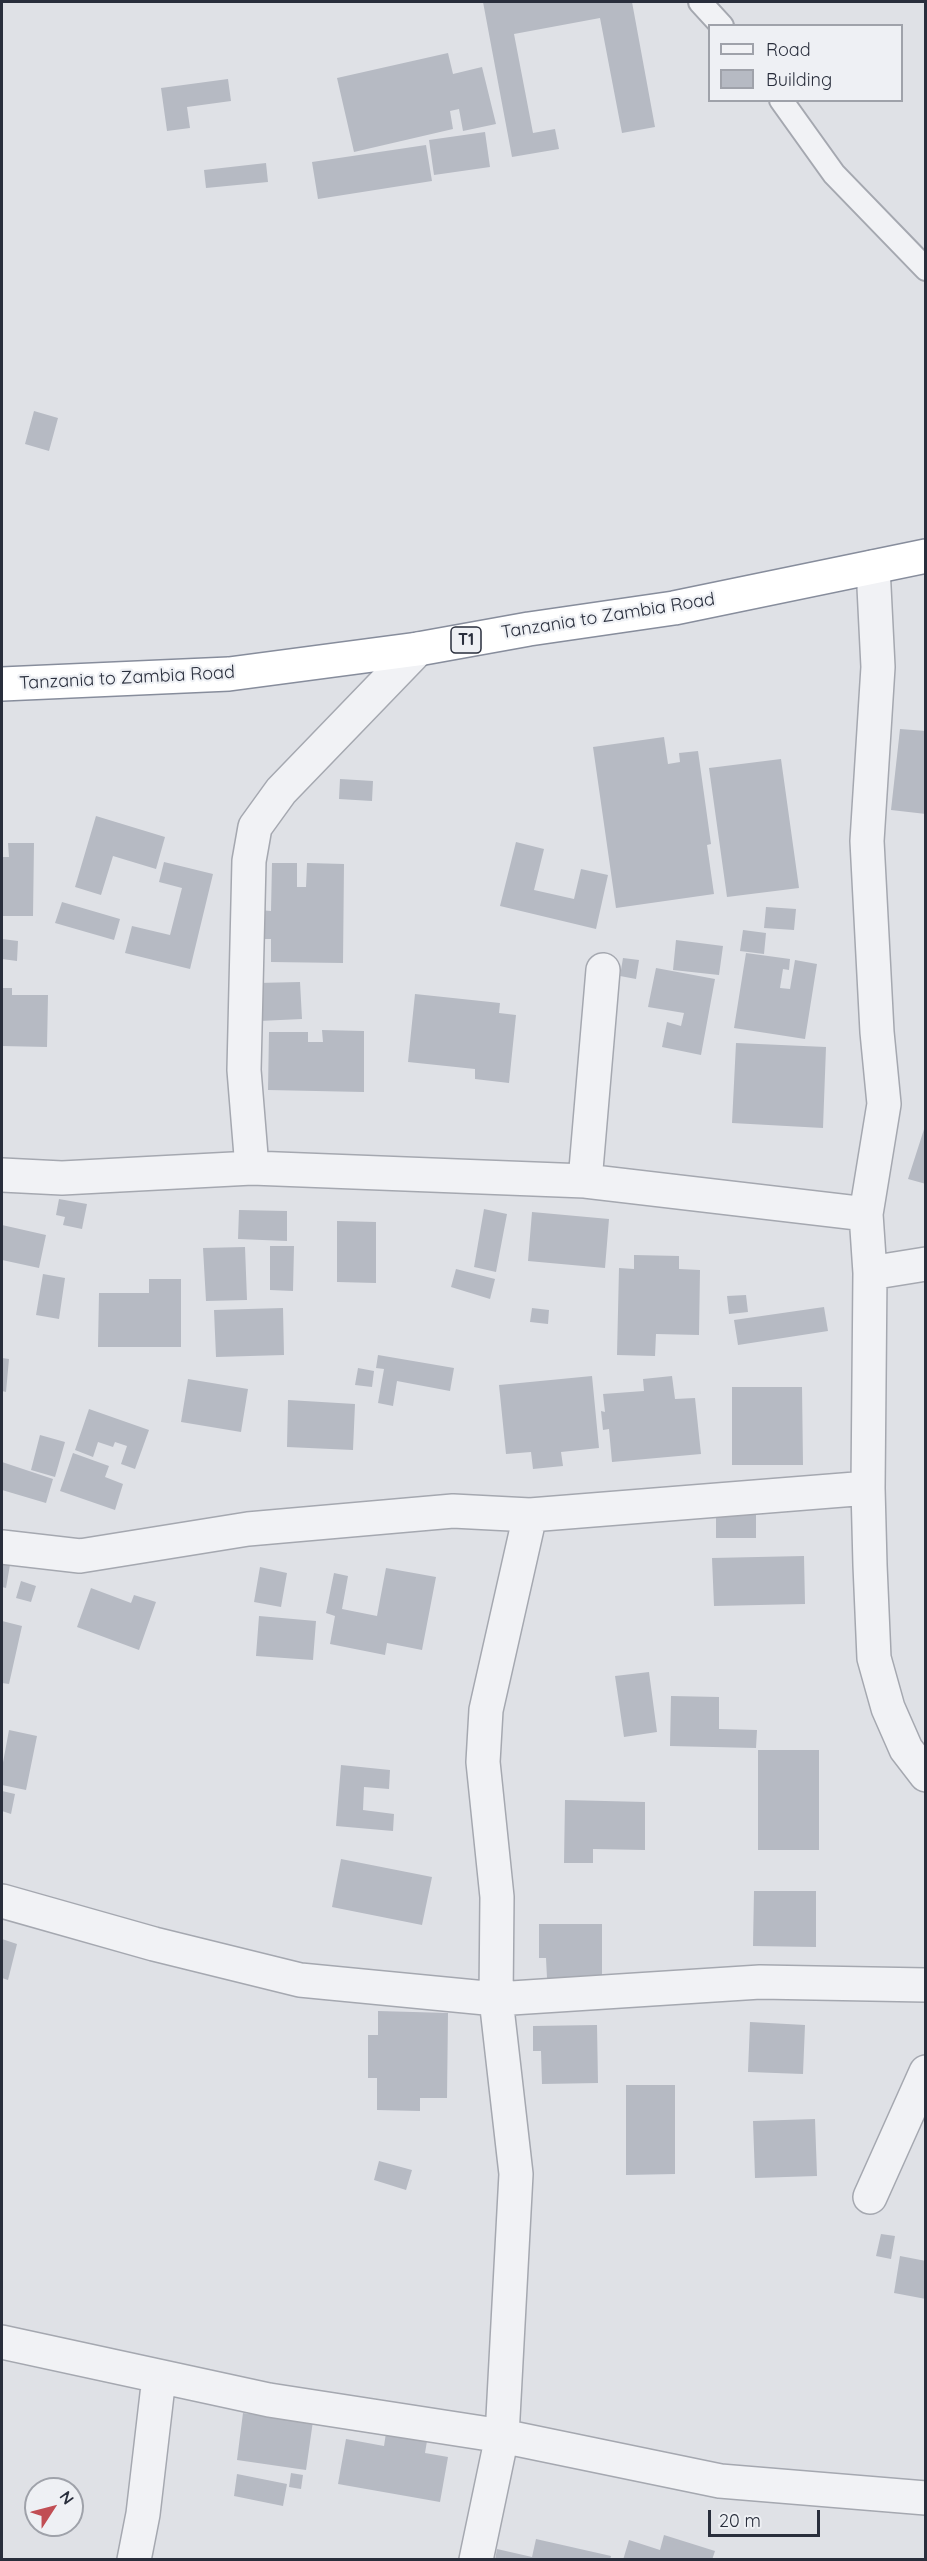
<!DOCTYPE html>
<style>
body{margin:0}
#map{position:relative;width:927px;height:2561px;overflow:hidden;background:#dfe1e6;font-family:Quicksand,sans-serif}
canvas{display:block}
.frame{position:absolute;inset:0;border:3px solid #292e3c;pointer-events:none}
.legend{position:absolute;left:708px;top:24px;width:195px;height:78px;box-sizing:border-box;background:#eef0f4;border:2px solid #9fa2aa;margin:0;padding:8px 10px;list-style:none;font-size:18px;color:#292e3c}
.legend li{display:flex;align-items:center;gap:12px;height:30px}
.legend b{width:30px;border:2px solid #9fa2aa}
.north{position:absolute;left:24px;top:2477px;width:60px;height:60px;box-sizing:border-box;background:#eef0f4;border:2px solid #9fa2aa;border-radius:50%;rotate:54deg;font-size:16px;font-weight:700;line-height:24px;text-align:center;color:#292e3c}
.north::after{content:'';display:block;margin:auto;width:21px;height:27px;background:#c14e54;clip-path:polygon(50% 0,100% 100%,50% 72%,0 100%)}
.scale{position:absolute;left:708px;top:2510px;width:112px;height:27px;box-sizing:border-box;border:3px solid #292e3c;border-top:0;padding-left:8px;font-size:18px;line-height:21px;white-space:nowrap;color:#292e3c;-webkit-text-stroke:4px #eef0f4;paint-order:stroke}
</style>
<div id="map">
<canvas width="927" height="2561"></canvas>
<div class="frame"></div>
<ul class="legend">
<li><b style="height:8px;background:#f1f2f5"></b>Road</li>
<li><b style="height:16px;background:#b6bac3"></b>Building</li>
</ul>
<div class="north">N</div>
<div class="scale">20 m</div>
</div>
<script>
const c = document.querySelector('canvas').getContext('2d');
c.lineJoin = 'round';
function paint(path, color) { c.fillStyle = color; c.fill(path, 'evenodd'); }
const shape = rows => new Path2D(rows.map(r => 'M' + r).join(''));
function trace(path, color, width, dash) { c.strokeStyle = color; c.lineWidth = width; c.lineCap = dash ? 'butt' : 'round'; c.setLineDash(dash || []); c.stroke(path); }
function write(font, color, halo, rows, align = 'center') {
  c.font = font + ' Quicksand,sans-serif'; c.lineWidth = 4.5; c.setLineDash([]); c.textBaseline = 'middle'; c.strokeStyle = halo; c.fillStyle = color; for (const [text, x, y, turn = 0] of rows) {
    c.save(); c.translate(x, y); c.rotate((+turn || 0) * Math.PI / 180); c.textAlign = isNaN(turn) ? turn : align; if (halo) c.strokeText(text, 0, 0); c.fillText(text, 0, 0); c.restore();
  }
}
const building = shape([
 [483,2,632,2,655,127,622,133,600,18,514,34,533,133,555,129,559,149,512,157],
 [448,53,453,74,482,67,496,124,463,131,459,109,450,111,453,129,354,152,337,78],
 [228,79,231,101,187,107,190,128,167,131,161,88],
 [485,132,490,167,434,175,429,140],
 [426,145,432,181,318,199,312,162],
 [266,163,268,182,206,188,204,170],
 [34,411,58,418,49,451,25,444],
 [900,729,926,731,926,814,891,810],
 [664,737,668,764,680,762,679,753,698,751,711,844,707,845,714,894,616,908,593,747],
 [781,759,799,888,727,897,709,768],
 [340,779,373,781,372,801,339,799],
 [96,816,165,837,156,869,113,856,101,895,75,887],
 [516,842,544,849,534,890,574,899,581,869,608,875,596,929,500,906],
 [8,843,34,843,33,916,2,916,2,857,9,857],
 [164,862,213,874,190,969,125,953,132,926,170,935,182,888,159,882],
 [272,863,297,863,297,887,306,887,307,863,344,864,343,963,271,962,271,939,258,939,259,910,271,911],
 [62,902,120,919,114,940,55,923],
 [766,907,796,909,794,930,764,928],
 [743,930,766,933,764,954,740,951],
 [2,939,18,941,17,961,2,959],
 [676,940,723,946,719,975,673,970],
 [746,953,790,959,789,970,783,969,780,988,790,989,795,960,817,964,805,1039,734,1028],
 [623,958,639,960,636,979,620,976],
 [656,968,715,979,701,1055,662,1047,667,1022,681,1026,684,1013,648,1007],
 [300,982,302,1019,259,1021,257,983],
 [2,988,12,988,12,995,48,995,47,1047,2,1046],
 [415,994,500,1003,499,1013,516,1015,509,1083,475,1079,475,1069,408,1062],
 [322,1030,364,1031,364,1092,268,1090,269,1032,308,1032,308,1042,323,1042],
 [736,1043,826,1047,823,1128,732,1123],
 [926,1123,926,1184,908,1179],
 [59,1199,87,1204,82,1229,63,1225,65,1217,56,1215],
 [484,1209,507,1214,496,1272,474,1267],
 [239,1210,287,1211,287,1241,238,1239],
 [532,1212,609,1219,605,1268,528,1261],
 [337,1221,376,1222,376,1283,337,1282],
 [2,1225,46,1235,39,1268,2,1260],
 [270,1246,294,1246,293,1291,270,1290],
 [245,1247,247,1300,206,1301,203,1248],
 [634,1255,679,1256,679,1269,700,1270,699,1335,656,1334,655,1356,617,1355,619,1268,634,1269],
 [456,1269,495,1279,490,1299,451,1287],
 [43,1274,65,1278,59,1319,36,1315],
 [149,1279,181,1279,181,1347,98,1347,99,1293,149,1293],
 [746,1295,748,1312,729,1314,727,1296],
 [824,1307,828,1331,738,1345,734,1320],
 [283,1308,284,1355,216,1357,214,1310],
 [532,1308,549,1310,548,1324,530,1322],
 [378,1355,454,1368,450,1391,397,1381,393,1406,378,1403,384,1369,376,1368],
 [2,1358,9,1359,6,1392,2,1391],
 [358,1368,374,1371,372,1387,355,1385],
 [592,1376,599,1448,561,1452,563,1466,533,1469,531,1452,506,1454,499,1385],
 [672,1376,675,1399,695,1398,701,1454,612,1462,609,1429,603,1430,601,1411,605,1412,603,1394,644,1391,643,1379],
 [188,1379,248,1389,241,1432,181,1422],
 [732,1387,802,1387,803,1465,732,1465],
 [288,1400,355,1404,353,1450,287,1447],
 [89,1409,149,1430,135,1469,121,1464,127,1446,115,1442,113,1447,98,1442,93,1457,75,1450],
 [40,1435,65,1442,55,1477,31,1470],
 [73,1453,109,1466,105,1477,123,1484,115,1510,60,1491],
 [2,1462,53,1479,46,1503,2,1490],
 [716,1508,756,1508,756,1538,716,1538],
 [804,1556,805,1604,714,1606,712,1558],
 [2,1557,11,1559,6,1588,2,1587],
 [260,1567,287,1573,281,1607,254,1602],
 [386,1568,436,1577,422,1650,387,1643,385,1655,330,1644,335,1616,326,1613,334,1573,348,1576,342,1609,377,1616],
 [21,1581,36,1586,31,1602,16,1598],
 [91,1588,131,1603,134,1595,156,1602,139,1650,77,1627],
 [259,1616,316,1621,313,1660,256,1656],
 [2,1621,22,1626,9,1684,2,1683],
 [649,1672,657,1732,624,1737,615,1676],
 [671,1696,719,1697,719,1729,757,1730,756,1748,670,1746],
 [9,1730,37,1736,26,1790,2,1785,2,1768],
 [758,1750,819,1750,819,1850,758,1850],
 [341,1765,390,1770,389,1789,364,1787,363,1810,394,1814,393,1831,336,1826],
 [2,1791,15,1794,11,1814,2,1811],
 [565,1800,645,1802,645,1850,593,1849,593,1863,564,1863],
 [341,1859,432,1877,422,1925,332,1907],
 [754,1891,816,1891,816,1947,753,1946],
 [539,1924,602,1924,602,1978,547,1978,546,1958,539,1958],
 [2,1939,17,1944,8,1980,2,1978],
 [378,2011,448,2013,447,2098,420,2098,420,2111,377,2110,377,2078,368,2078,368,2035,378,2035],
 [750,2022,805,2025,803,2074,748,2072],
 [597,2025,598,2083,542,2084,541,2051,533,2051,533,2026],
 [626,2085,675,2085,675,2174,626,2175],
 [815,2119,817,2176,755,2178,753,2121],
 [379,2161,412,2170,406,2190,374,2180],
 [881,2234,895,2236,891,2259,876,2256],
 [900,2256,926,2261,926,2299,894,2293],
 [243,2413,278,2418,314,2414,306,2470,237,2460],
 [386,2433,427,2441,425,2453,448,2457,440,2502,338,2484,346,2439,384,2446],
 [291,2473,303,2475,301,2489,289,2487],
 [237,2474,287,2484,283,2506,234,2496],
 [664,2535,715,2551,712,2560,623,2560,629,2540,660,2550],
 [536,2539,611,2556,610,2560,495,2560,497,2549,532,2557]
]);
const lane = shape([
 [700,2,722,26],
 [781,100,834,174,926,269]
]);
const street = shape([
 [873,567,878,667,867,841,877,1032,884,1104,866,1214,870,1273,868,1488,870,1565,874,1658,888,1708,906,1749,926,1775],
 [252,1168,244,1070,249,861,255,827,281,791,418,649],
 [2,1175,62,1178,252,1168,585,1181,866,1214],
 [585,1181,603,970],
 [870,1273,926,1264],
 [2,1547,80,1556,248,1529,453,1511,530,1515,868,1488],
 [2,1901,154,1944,300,1980,496,1999,760,1982,926,1985],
 [870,2197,926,2072],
 [2,2342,269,2400,502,2436,720,2481,926,2498],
 [134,2560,143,2514,159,2377],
 [476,2560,502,2436,516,2174,496,1999,497,1897,483,1762,486,1710,530,1515]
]);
const highway = shape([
 [2,684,229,674,418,649,529,629,674,608,926,556]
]);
const shields = [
 [466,640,30]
];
const shieldNames = [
 ["T1",466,640]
];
const streetNames = [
 ["Tanzania to Zambia Road",608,616,-9],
 ["Tanzania to Zambia Road",127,678,-3]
];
paint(building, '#b6bac3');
trace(lane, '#a5a8b0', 26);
trace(street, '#a5a8b0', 36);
trace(highway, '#878d9c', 36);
trace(lane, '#f1f2f5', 22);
trace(street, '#f1f2f5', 33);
trace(highway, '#fff', 33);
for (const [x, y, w] of shields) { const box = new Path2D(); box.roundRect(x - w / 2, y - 13, w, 26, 4.5); c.fillStyle = '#eef0f4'; c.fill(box); trace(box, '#292e3c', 1.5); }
write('bold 16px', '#292e3c', null, shieldNames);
write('18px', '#292e3c', '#eef0f4', streetNames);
</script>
